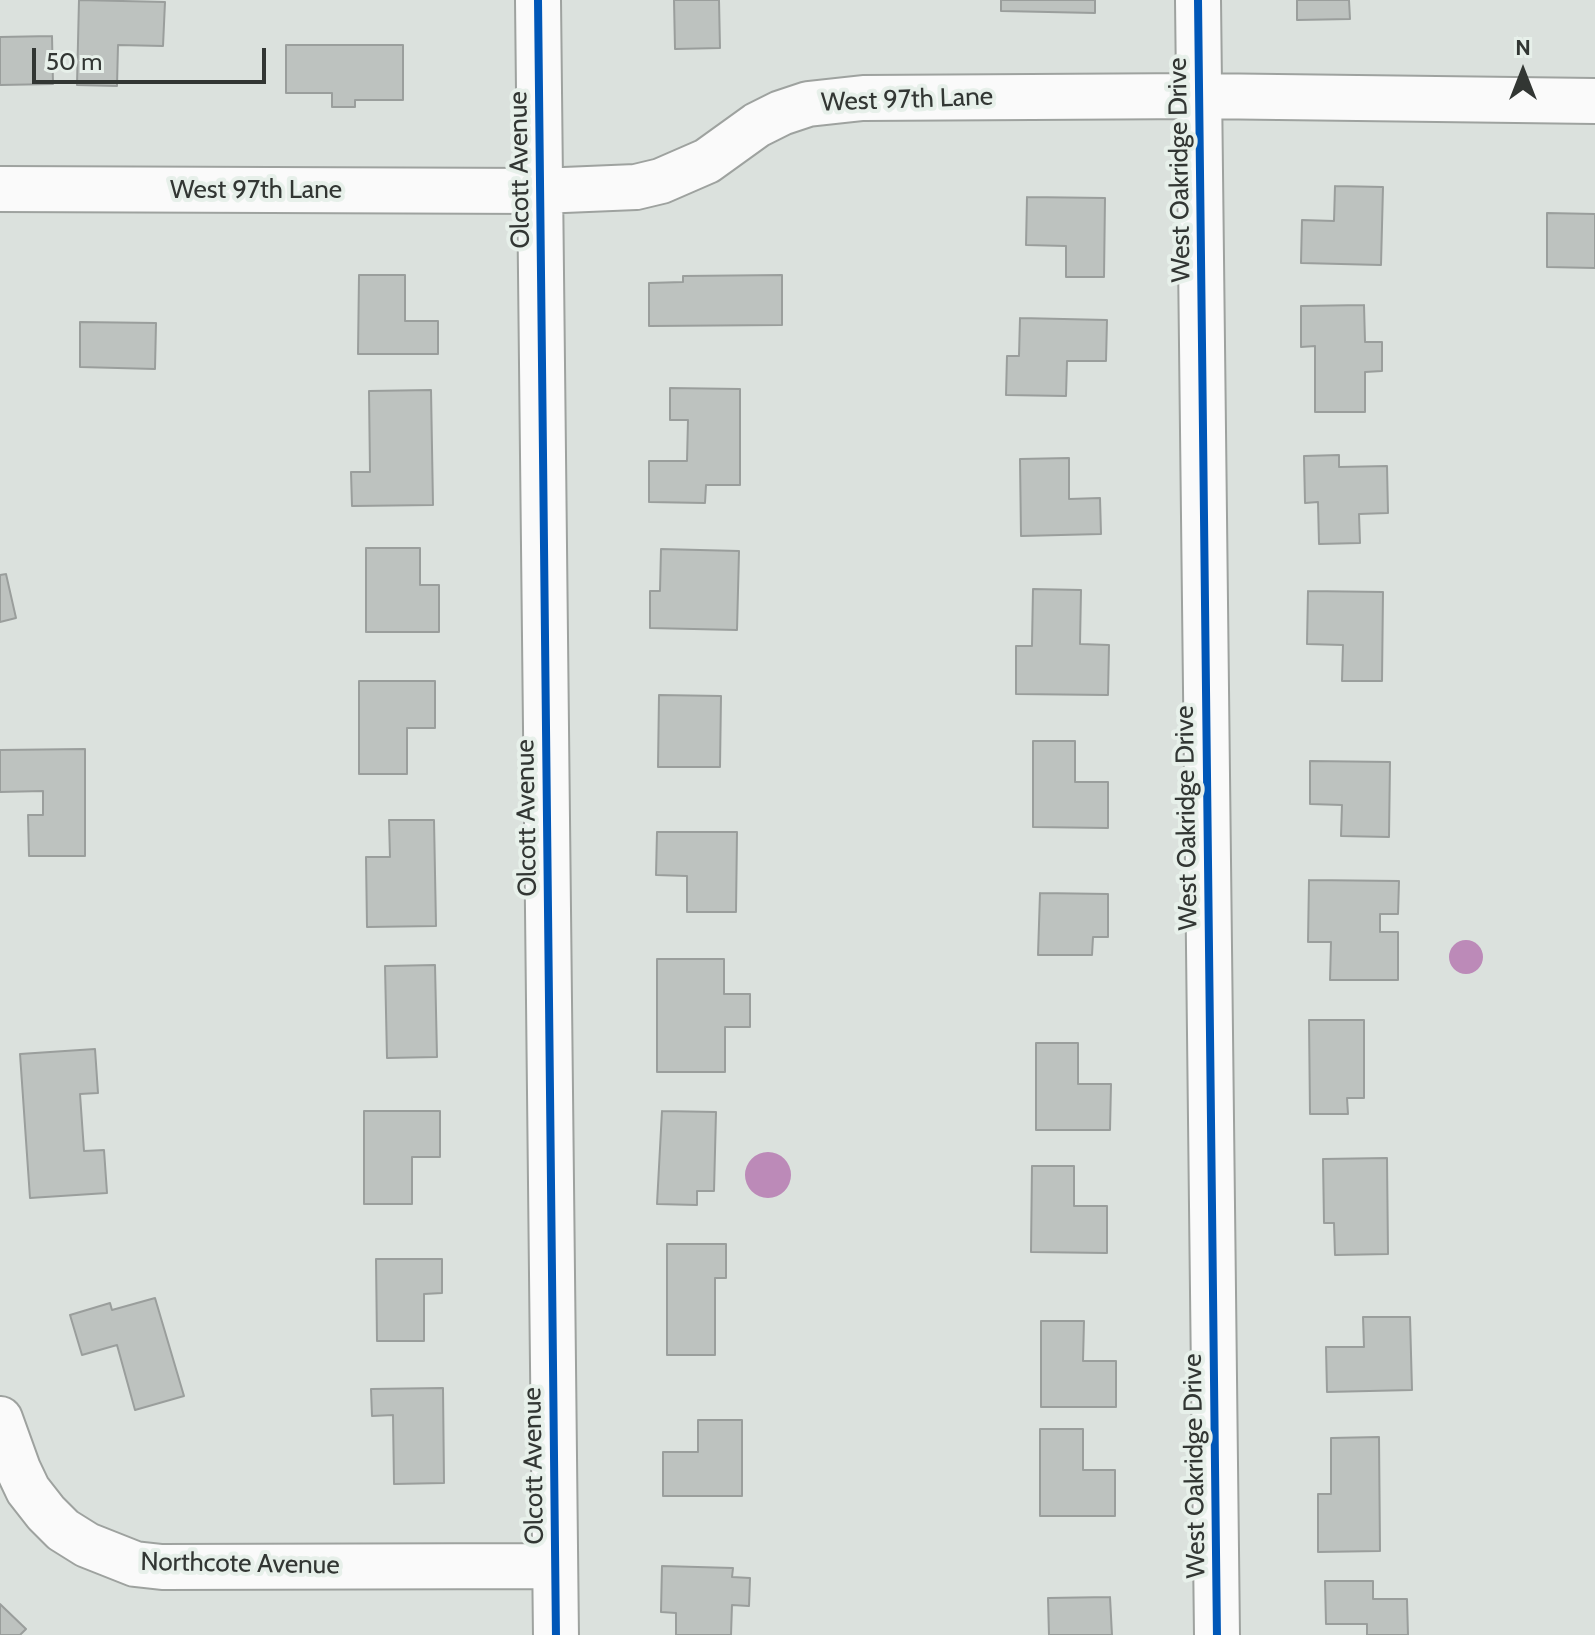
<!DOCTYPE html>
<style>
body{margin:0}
#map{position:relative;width:1595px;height:1635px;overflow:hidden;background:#dbe1dd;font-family:Cabin,sans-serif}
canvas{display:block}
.north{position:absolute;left:1483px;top:32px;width:80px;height:80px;-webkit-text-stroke:6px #e7f0ea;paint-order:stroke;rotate:0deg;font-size:22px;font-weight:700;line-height:32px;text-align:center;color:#323633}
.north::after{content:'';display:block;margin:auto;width:28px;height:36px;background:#323633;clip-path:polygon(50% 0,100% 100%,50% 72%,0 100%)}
.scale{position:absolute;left:32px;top:48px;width:234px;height:36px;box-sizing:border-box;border:4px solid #323633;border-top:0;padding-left:10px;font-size:24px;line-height:28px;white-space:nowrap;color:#323633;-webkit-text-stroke:6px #e7f0ea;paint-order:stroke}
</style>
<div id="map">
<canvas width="1595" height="1635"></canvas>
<div class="north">N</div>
<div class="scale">50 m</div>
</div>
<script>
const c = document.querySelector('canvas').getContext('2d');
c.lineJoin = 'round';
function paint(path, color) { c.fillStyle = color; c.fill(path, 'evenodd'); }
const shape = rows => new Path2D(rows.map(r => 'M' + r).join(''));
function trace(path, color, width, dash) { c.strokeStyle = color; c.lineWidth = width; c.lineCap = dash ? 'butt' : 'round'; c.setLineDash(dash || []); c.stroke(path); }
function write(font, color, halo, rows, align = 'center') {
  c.font = font + ' Cabin,sans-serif'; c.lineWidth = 8; c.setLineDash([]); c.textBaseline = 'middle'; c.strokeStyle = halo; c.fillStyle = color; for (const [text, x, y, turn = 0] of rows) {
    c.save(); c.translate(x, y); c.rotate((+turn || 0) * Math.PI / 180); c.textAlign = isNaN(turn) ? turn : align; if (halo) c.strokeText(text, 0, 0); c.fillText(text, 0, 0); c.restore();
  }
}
const water = shape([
 '1449 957a17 17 0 1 1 34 0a17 17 0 1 1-34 0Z',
 '745 1175a23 23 0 1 1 46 0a23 23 0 1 1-46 0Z'
]);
const building = shape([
 [79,0,165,2,163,46,118,45,117,86,77,85,79,0],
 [674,0,719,0,720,48,675,49,674,0],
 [1001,0,1095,0,1095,13,1001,11,1001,0],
 [1297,0,1349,0,1350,19,1297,20,1297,0],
 [52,36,53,84,0,85,0,37,52,36],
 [286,45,403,45,403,100,355,100,355,107,332,107,332,93,286,93,286,45],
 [1335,186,1383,187,1381,265,1301,263,1302,220,1334,221,1335,186],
 [1027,197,1105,198,1104,277,1066,277,1066,246,1026,245,1027,197],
 [1547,213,1595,214,1595,268,1547,267,1547,213],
 [359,275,405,275,405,321,438,321,438,354,358,354,359,275],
 [782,275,782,325,649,326,649,283,683,282,683,276,782,275],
 [1364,305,1365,342,1382,342,1382,371,1365,372,1365,412,1315,412,1315,346,1301,347,1301,306,1364,305],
 [1020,318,1107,320,1106,361,1067,361,1066,396,1006,395,1007,356,1019,356,1020,318],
 [80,322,156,323,155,369,80,367,80,322],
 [670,388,740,389,740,485,706,485,705,503,649,502,649,461,687,461,688,420,670,420,670,388],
 [431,390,433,505,352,506,351,472,370,472,369,391,431,390],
 [1339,455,1339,467,1387,466,1388,513,1359,514,1360,543,1319,544,1318,502,1305,503,1304,456,1339,455],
 [1069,458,1069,499,1100,498,1101,534,1021,536,1020,459,1069,458],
 [366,548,420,548,420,585,439,585,439,632,366,632,366,548],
 [661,549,739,551,737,630,650,628,650,591,660,591,661,549],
 [6,574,16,618,0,622,0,575,6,574],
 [1033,589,1081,590,1080,644,1109,645,1108,695,1016,694,1016,646,1032,646,1033,589],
 [1308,591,1383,592,1382,681,1342,681,1343,645,1307,644,1308,591],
 [359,681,435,681,435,728,407,728,407,774,359,774,359,681],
 [659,695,721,696,720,767,658,767,659,695],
 [1033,741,1075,741,1075,782,1108,782,1108,828,1033,827,1033,741],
 [85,749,85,856,29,856,28,815,43,815,43,791,0,792,0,750,85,749],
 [1310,761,1390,762,1389,837,1341,836,1342,805,1310,804,1310,761],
 [389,820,434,820,436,926,367,927,366,857,390,857,389,820],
 [657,832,737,832,736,912,687,912,687,876,656,875,657,832],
 [1309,880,1399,881,1398,914,1380,914,1380,932,1398,932,1398,980,1330,980,1331,942,1308,942,1309,880],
 [1040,893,1108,894,1108,937,1093,937,1092,955,1038,955,1040,893],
 [657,959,724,959,724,994,750,994,750,1027,725,1027,725,1072,657,1072,657,959],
 [435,965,437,1057,387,1058,385,966,435,965],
 [1309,1020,1364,1020,1364,1098,1347,1098,1348,1114,1310,1114,1309,1020],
 [1036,1043,1078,1043,1078,1084,1111,1084,1110,1130,1036,1130,1036,1043],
 [95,1049,98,1093,80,1094,84,1151,104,1150,107,1193,30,1198,20,1054,95,1049],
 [364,1111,440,1111,440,1157,412,1157,412,1204,364,1204,364,1111],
 [662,1111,716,1112,714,1191,697,1191,697,1205,657,1204,662,1111],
 [1387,1158,1388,1254,1335,1255,1334,1223,1324,1223,1323,1159,1387,1158],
 [1032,1166,1074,1166,1074,1206,1107,1206,1107,1253,1031,1252,1032,1166],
 [667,1244,726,1244,726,1278,715,1278,715,1355,667,1355,667,1244],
 [376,1259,442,1259,442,1293,424,1294,424,1341,377,1341,376,1259],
 [155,1298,184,1396,135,1410,117,1345,82,1355,70,1315,110,1303,112,1310,155,1298],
 [1363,1317,1410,1317,1412,1390,1327,1392,1326,1347,1364,1347,1363,1317],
 [1041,1321,1084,1321,1083,1361,1116,1361,1116,1407,1041,1407,1041,1321],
 [443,1388,444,1483,394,1484,393,1415,372,1416,371,1389,443,1388],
 [698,1420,742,1420,742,1496,663,1496,663,1452,698,1452,698,1420],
 [1040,1429,1083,1429,1083,1470,1115,1470,1115,1516,1040,1516,1040,1429],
 [1379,1437,1380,1551,1318,1552,1318,1494,1331,1494,1331,1438,1379,1437],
 [662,1566,733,1568,732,1577,750,1578,749,1606,732,1605,731,1635,676,1635,676,1613,661,1612,662,1566],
 [1325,1581,1373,1581,1373,1599,1407,1599,1408,1635,1367,1635,1367,1624,1326,1624,1325,1581],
 [1110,1597,1112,1635,1049,1635,1048,1598,1110,1597],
 [0,1604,26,1629,20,1635,0,1635,0,1604]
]);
const minor = shape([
 [538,0,556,1635],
 [1198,0,1217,1635],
 [0,189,540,191,636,187,661,181,707,161,757,125,781,113,808,104,863,98,1199,96,1595,101],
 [0,1419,18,1469,28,1490,46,1513,63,1530,87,1545,135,1564,162,1567,555,1566]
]);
const cycleway = shape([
 [538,0,556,1635],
 [1198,0,1217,1635]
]);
const streetNames = [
 ["West 97th Lane",907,100,-2],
 ["Olcott Avenue",520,170,-91],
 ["West Oakridge Drive",1180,170,-91],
 ["West 97th Lane",256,190],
 ["Olcott Avenue",527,818,-91],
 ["West Oakridge Drive",1187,818,-91],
 ["Olcott Avenue",534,1466,-91],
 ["West Oakridge Drive",1195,1466,-91],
 ["Northcote Avenue",240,1564,1]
];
paint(water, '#bc8ab8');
paint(building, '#bdc2bf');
trace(building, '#9a9e9c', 2);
trace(minor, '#9ea29f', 48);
trace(minor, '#fafafa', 44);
trace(cycleway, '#0057b8', 8);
write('26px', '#323633', '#e7f0ea', streetNames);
</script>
